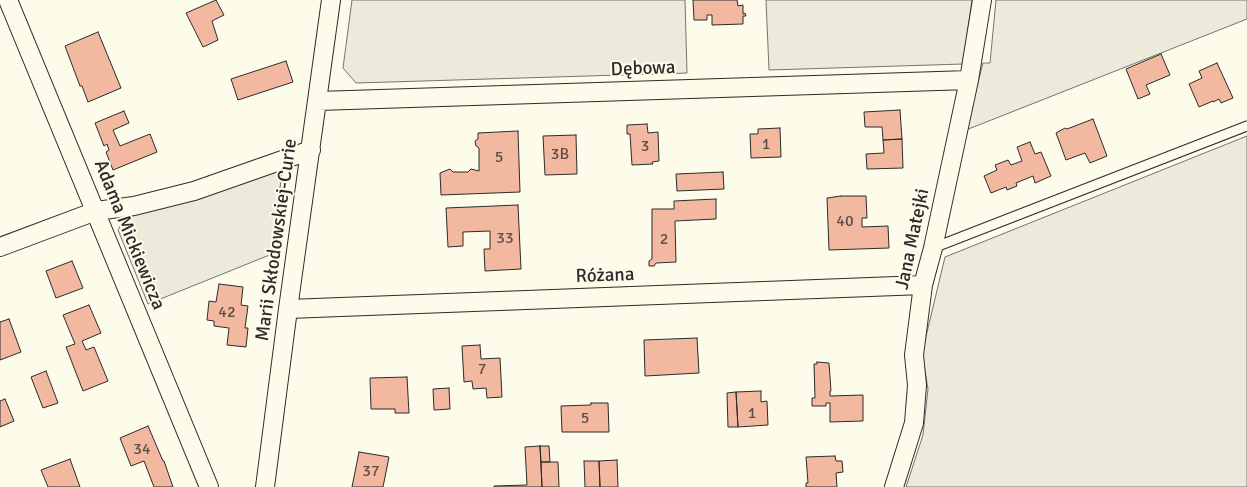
<!DOCTYPE html>
<meta charset="utf-8">
<style>
body{margin:0}
canvas{display:block;background:#fdfbea}
</style>
<canvas width="1247" height="487"></canvas>
<script>
const c = document.querySelector('canvas').getContext('2d');
c.lineJoin = 'round';
function paint(path, color) { c.fillStyle = color; c.fill(path, 'evenodd'); }
const shape = rows => new Path2D(rows.map(r => 'M' + r).join(''));
function trace(path, color, width, dash) { c.strokeStyle = color; c.lineWidth = width; c.lineCap = dash ? 'butt' : 'round'; c.setLineDash(dash || []); c.stroke(path); }
function write(font, color, halo, rows, align = 'center') {
  c.font = font + ' Signika,sans-serif'; c.lineWidth = 4; c.setLineDash([]); c.textBaseline = 'middle'; c.strokeStyle = halo; c.fillStyle = color; for (const [text, x, y, turn = 0] of rows) {
    c.save(); c.translate(x, y); c.rotate((+turn || 0) * Math.PI / 180); c.textAlign = isNaN(turn) ? turn : align; if (halo) c.strokeText(text, 0, 0); c.fillText(text, 0, 0); c.restore();
  }
}
const green = shape([
 [352,0,685,0,687,73,356,83,343,68,352,0],
 [766,0,972,0,963,64,769,70,766,0],
 [996,0,1247,0,1247,19,966,130,983,63,990,63,996,0],
 [1247,136,1247,487,906,487,923,435,928,389,922,353,945,257,1247,136],
 [276,172,282,172,272,254,148,304,118,230,125,217,276,172]
]);
const building = shape([
 [216,0,224,15,212,21,218,40,203,47,186,13,216,0],
 [693,0,737,0,738,6,743,5,743,14,745,13,746,16,743,16,743,24,712,25,712,15,707,15,707,20,694,20,693,0],
 [98,32,121,88,88,102,82,86,80,86,65,46,98,32],
 [1161,54,1170,75,1146,85,1150,94,1138,99,1126,69,1161,54],
 [286,61,293,82,238,100,231,79,286,61],
 [1217,63,1233,98,1221,103,1219,99,1213,102,1213,101,1199,107,1189,84,1202,78,1199,71,1217,63],
 [900,110,902,139,883,140,882,127,865,127,864,112,900,110],
 [124,111,129,123,113,130,120,146,150,134,157,152,113,170,106,152,109,150,107,144,104,146,95,123,124,111],
 [1093,119,1107,156,1090,163,1085,153,1066,160,1056,133,1065,128,1067,129,1093,119],
 [647,124,648,133,658,132,659,161,652,162,653,164,632,165,630,134,627,134,627,125,647,124],
 [780,128,781,157,751,158,750,134,758,134,758,129,780,128],
 [518,131,520,192,441,195,440,173,450,169,453,172,468,172,471,169,479,171,479,148,476,146,475,141,478,139,478,133,518,131],
 [576,135,577,174,545,175,543,136,576,135],
 [902,139,903,168,867,169,866,154,884,153,883,140,902,139],
 [1030,142,1035,154,1041,152,1051,176,1035,183,1033,176,1016,183,1017,186,1007,190,1006,187,991,193,984,176,997,170,995,165,1008,160,1011,165,1022,161,1017,147,1030,142],
 [723,172,724,189,677,191,676,174,723,172],
 [841,196,866,196,867,218,862,218,862,227,888,226,889,248,829,250,827,198,841,196],
 [716,199,716,219,675,221,676,262,656,263,654,266,649,266,649,261,652,259,652,209,674,209,674,201,716,199],
 [518,205,521,269,485,271,484,249,490,249,490,231,463,232,463,246,448,247,446,208,518,205],
 [72,261,83,288,56,298,46,271,72,261],
 [219,284,243,287,241,305,248,306,245,328,248,328,246,347,227,345,229,328,214,326,214,321,207,320,209,301,216,302,219,284],
 [89,305,101,333,82,341,86,350,94,347,108,381,83,391,66,347,75,344,63,315,89,305],
 [9,319,21,352,0,360,0,322,9,319],
 [697,338,699,373,645,376,644,340,697,338],
 [480,345,481,359,500,358,502,397,487,398,486,388,473,389,472,381,464,382,462,346,480,345],
 [817,362,829,363,831,391,830,391,830,396,863,395,863,421,830,422,830,403,826,403,826,406,812,406,812,398,815,398,814,364,817,364,817,362],
 [46,371,58,403,43,408,31,377,46,371],
 [407,377,409,413,395,413,395,409,371,409,370,378,407,377],
 [449,388,450,409,434,410,433,389,449,388],
 [761,391,761,402,767,401,768,425,738,427,736,392,761,391],
 [736,392,738,427,728,427,727,393,736,392],
 [5,399,14,421,0,427,0,401,5,399],
 [591,403,608,403,609,432,562,432,561,406,591,405,591,403],
 [148,426,163,461,164,461,173,487,154,487,144,461,131,466,120,438,148,426],
 [540,446,542,487,494,487,494,486,527,485,525,447,540,446],
 [540,446,549,446,550,462,541,462,540,446],
 [359,452,389,457,383,487,352,487,359,452],
 [835,456,836,461,842,461,843,472,836,473,837,487,806,487,806,483,808,483,806,457,835,456],
 [70,459,80,487,48,487,41,470,70,459],
 [617,460,618,487,600,487,599,461,617,460],
 [584,461,599,461,600,487,585,487,584,461],
 [541,462,558,462,559,487,542,487,541,462]
]);
const lane = shape([
 [933,248,1247,126]
]);
const street = shape([
 [8,0,209,487],
 [318,101,969,80],
 [0,247,96,211,134,206,194,191,311,150],
 [288,309,923,285],
 [265,487,288,309,331,0],
 [894,487,914,423,917,385,914,355,923,285,933,248,969,80,982,0]
]);
const numberNames = [
 ["1",766,145],
 ["3",645,147],
 ["3B",560,155],
 ["5",499,158],
 ["40",845,222],
 ["33",505,239],
 ["2",664,240],
 ["42",227,313],
 ["7",482,370],
 ["1",752,414],
 ["5",585,419],
 ["34",142,450],
 ["37",371,472]
];
const streetNames = [
 ["Dębowa",643,69,-2],
 ["Adama Mickiewicza",129,235,68],
 ["Jana Matejki",913,239,-78],
 ["Marii Skłodowskiej-Curie",277,240,-82],
 ["Różana",605,276,-2]
];
paint(green, '#ecebdb');
trace(green, '#74746e', 1);
paint(building, '#f2b8a0');
trace(building, '#2b2b2b', 1);
trace(lane, '#2b2b2b', 11);
trace(street, '#2b2b2b', 20);
trace(lane, '#fdfbea', 9);
trace(street, '#fdfbea', 18);
write('16px', '#5d4e48', null, numberNames);
write('19px', '#2b2b2b', '#fdfbea', streetNames);
</script>
